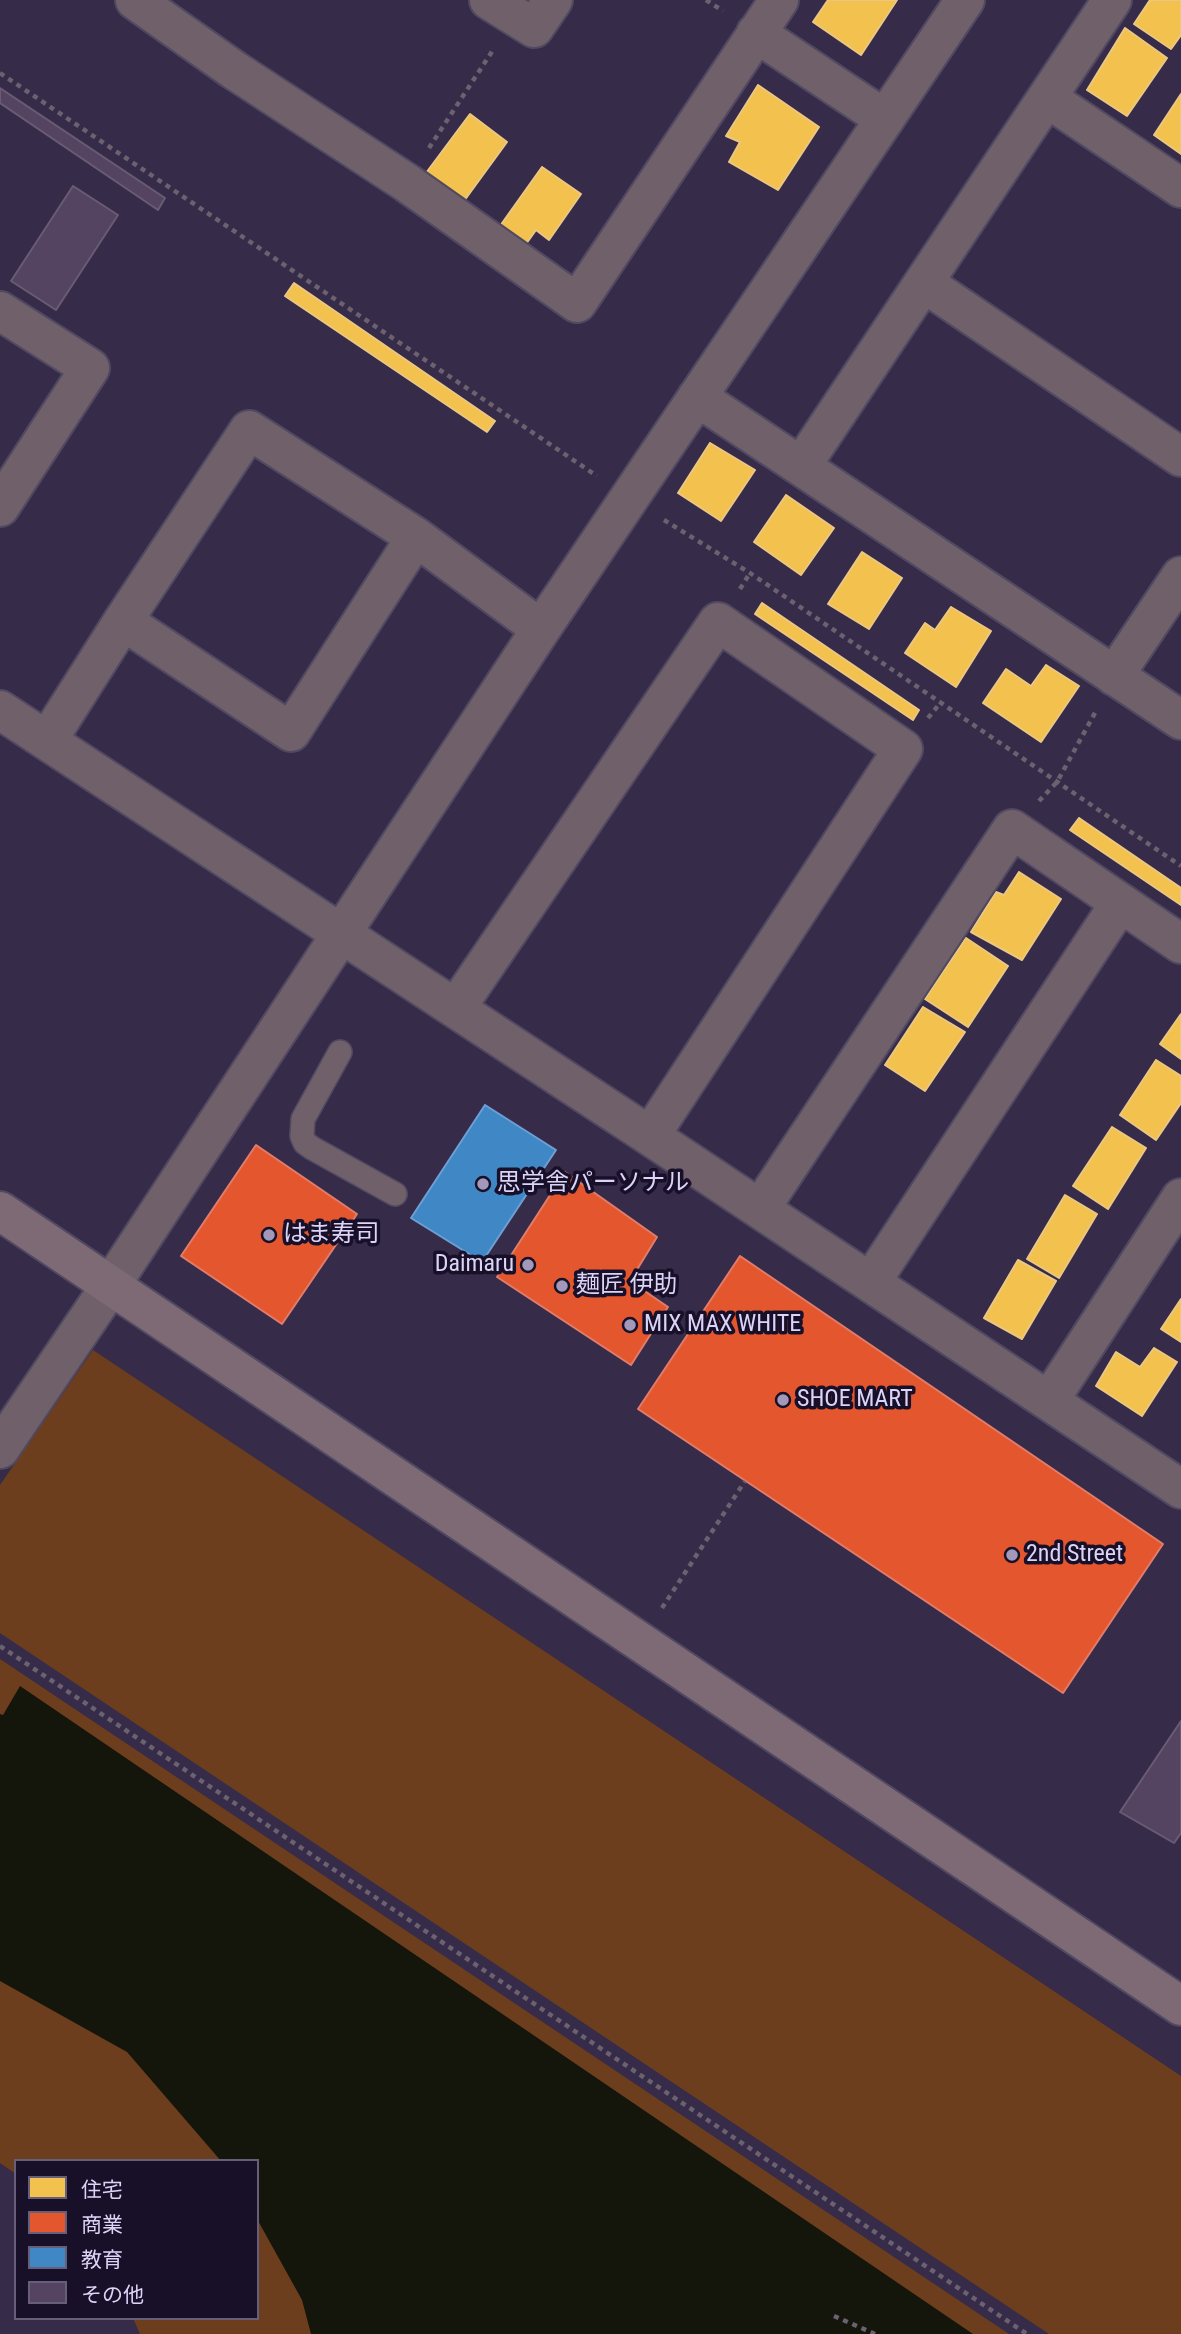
<!DOCTYPE html>
<meta charset="utf-8">
<style>
body{margin:0}
#map{position:relative;width:1181px;height:2334px;overflow:hidden;background:#362c49;font-family:"Roboto Condensed","Noto Sans JP",sans-serif}
canvas{display:block}
.legend{position:absolute;left:14px;top:2159px;width:245px;height:161px;box-sizing:border-box;background:#171028;border:2px solid #665e7b;margin:0;padding:9px 12px;list-style:none;font-size:21px;color:#dcd4f7}
.legend li{display:flex;align-items:center;gap:14px;height:35px}
.legend b{width:35px;border:2px solid #665e7b}
</style>
<div id="map">
<canvas width="1181" height="2334"></canvas>
<ul class="legend">
<li><b style="height:19px;background:#f2c14e"></b>住宅</li>
<li><b style="height:19px;background:#e4572e"></b>商業</li>
<li><b style="height:19px;background:#3f88c5"></b>教育</li>
<li><b style="height:19px;background:#544462"></b>その他</li>
</ul>
</div>
<script>
const c = document.querySelector('canvas').getContext('2d');
c.lineJoin = 'round';
function paint(path, color) { c.fillStyle = color; c.fill(path, 'evenodd'); }
const shape = rows => new Path2D(rows.map(r => 'M' + r).join(''));
function trace(path, color, width, dash) { c.strokeStyle = color; c.lineWidth = width; c.lineCap = dash ? 'butt' : 'round'; c.setLineDash(dash || []); c.stroke(path); }
function write(font, color, halo, rows, align = 'center') {
  c.font = font + ' "Roboto Condensed","Noto Sans JP",sans-serif'; c.lineWidth = 7; c.setLineDash([]); c.textBaseline = 'middle'; c.strokeStyle = halo; c.fillStyle = color; for (const [text, x, y, turn = 0] of rows) {
    c.save(); c.translate(x, y); c.rotate((+turn || 0) * Math.PI / 180); c.textAlign = isNaN(turn) ? turn : align; if (halo) c.strokeText(text, 0, 0); c.fillText(text, 0, 0); c.restore();
  }
}
const green = shape([
 [93,1350,1181,2076,1181,2334,1049,2334,0,1633,0,1485],
 [0,1659,1009,2334,140,2334,133,2318,257,2318,257,2161,16,2161,16,2174,0,2163]
]);
const water = shape([
 [20,1686,973,2334,311,2334,302,2300,257,2219,257,2161,221,2161,127,2052,0,1981,0,1714,3,1715]
]);
const homes = shape([
 [828,0,897,0,861,55,813,22,828,0],
 [1150,0,1181,0,1181,35,1171,49,1134,24,1150,0],
 [1125,28,1167,58,1127,116,1087,90,1125,28],
 [758,85,819,127,778,190,729,162,740,142,726,136,758,85],
 [1181,94,1181,154,1154,135,1181,94],
 [470,114,507,142,464,201,426,173,470,114],
 [542,167,581,194,549,240,536,230,526,244,500,226,542,167],
 [294,283,495,421,487,432,285,296,294,283],
 [710,443,755,470,721,521,678,493,710,443],
 [786,495,834,528,801,575,754,542,786,495],
 [862,552,902,578,869,629,828,604,862,552],
 [762,603,919,710,913,720,755,614,762,603],
 [951,607,991,631,956,687,905,653,925,623,935,630,951,607],
 [1046,665,1079,686,1041,742,983,703,1006,669,1031,686,1046,665],
 [1079,818,1181,888,1181,905,1070,830,1079,818],
 [1019,872,1061,899,1022,960,971,932,996,892,1004,895,1019,872],
 [966,938,1008,966,968,1027,925,999,966,938],
 [923,1007,965,1032,925,1091,885,1065,923,1007],
 [1181,1014,1181,1059,1160,1044,1181,1014],
 [1156,1060,1181,1076,1181,1103,1156,1140,1120,1115,1156,1060],
 [1112,1127,1146,1148,1108,1209,1073,1186,1112,1127],
 [1065,1195,1097,1214,1059,1278,1027,1259,1065,1195],
 [1018,1260,1056,1281,1022,1339,984,1318,1018,1260],
 [1181,1299,1181,1342,1161,1329,1181,1299],
 [1154,1348,1177,1362,1142,1416,1096,1386,1116,1352,1140,1367,1154,1348]
]);
const shops = shape([
 [256,1145,357,1214,282,1324,181,1256,256,1145],
 [565,1172,657,1237,630,1281,668,1307,631,1365,497,1277,565,1172],
 [740,1256,1163,1544,1063,1693,638,1409,740,1256]
]);
const schools = shape([
 [485,1105,556,1150,482,1262,411,1218,485,1105]
]);
const building = shape([
 [0,88,165,198,158,210,0,103,0,88],
 [73,186,118,215,56,310,11,281,73,186],
 [1181,1721,1181,1833,1174,1843,1120,1812,1181,1721]
]);
const path = shape([
 [706,0,723,11],
 [0,73,597,476],
 [429,148,493,50],
 [664,520,750,573,1181,866],
 [740,589,750,573],
 [928,718,941,702],
 [1039,801,1057,782,1096,711],
 [662,1608,745,1481],
 [0,1646,1027,2334],
 [834,2316,875,2334]
]);
const lane = shape([
 [340,1052,303,1119,302,1136,305,1143,312,1148,395,1194]
]);
const street = shape([
 [135,0,234,70,407,183,577,303,779,0],
 [489,0,534,28,553,0],
 [756,33,885,119],
 [1047,98,1181,188],
 [924,283,1181,457],
 [0,311,90,368,0,507],
 [697,397,1181,720],
 [802,465,1112,0],
 [123,621,291,732,416,537],
 [1114,676,1181,576],
 [0,710,650,1136,1181,1489],
 [47,741,123,621,249,430,416,537,541,629],
 [456,1008,718,622,903,749,650,1136],
 [760,1209,1012,829,1181,944],
 [871,1282,1120,903],
 [1049,1401,1181,1198],
 [0,1449,111,1285,541,629,965,0]
]);
const secondary = shape([
 [0,1211,1181,2006]
]);
const markers = [
 [483,1184,7,"#a299ba"],
 [269,1235,7,"#a299ba"],
 [528,1265,7,"#a299ba"],
 [562,1286,7,"#a299ba"],
 [630,1325,7,"#a299ba"],
 [783,1400,7,"#a299ba"],
 [1012,1555,7,"#a299ba"]
];
const poiNames = [
 ["思学舎パーソナル",497,1184],
 ["はま寿司",283,1235],
 ["Daimaru",514,1265,"right"],
 ["麺匠 伊助",576,1286],
 ["MIX MAX WHITE",644,1325],
 ["SHOE MART",797,1400],
 ["2nd Street",1026,1555]
];
paint(green, '#6c3e1e');
paint(water, '#15160b');
paint(homes, '#f2c14e');
trace(homes, '#ebc781', 2);
paint(shops, '#e4572e');
trace(shops, '#e27c6a', 2);
paint(schools, '#3f88c5');
trace(schools, '#6e9fd4', 2);
paint(building, '#544462');
trace(building, '#685c73', 2);
trace(lane, '#514962', 26);
trace(street, '#514962', 42);
trace(secondary, '#514962', 42);
trace(path, '#6c616e', 4.5, [5, 5]);
trace(lane, '#6f6069', 23);
trace(street, '#6f6069', 38);
trace(secondary, '#7d6a75', 38);
for (const [x, y, r, color] of markers) { const dot = new Path2D(); dot.arc(x, y, r, 0, 2 * Math.PI); c.fillStyle = color; c.fill(dot); trace(dot, '#171028', 2.5); }
write('24px', '#dcd4f7', '#171028', poiNames, 'left');
</script>
